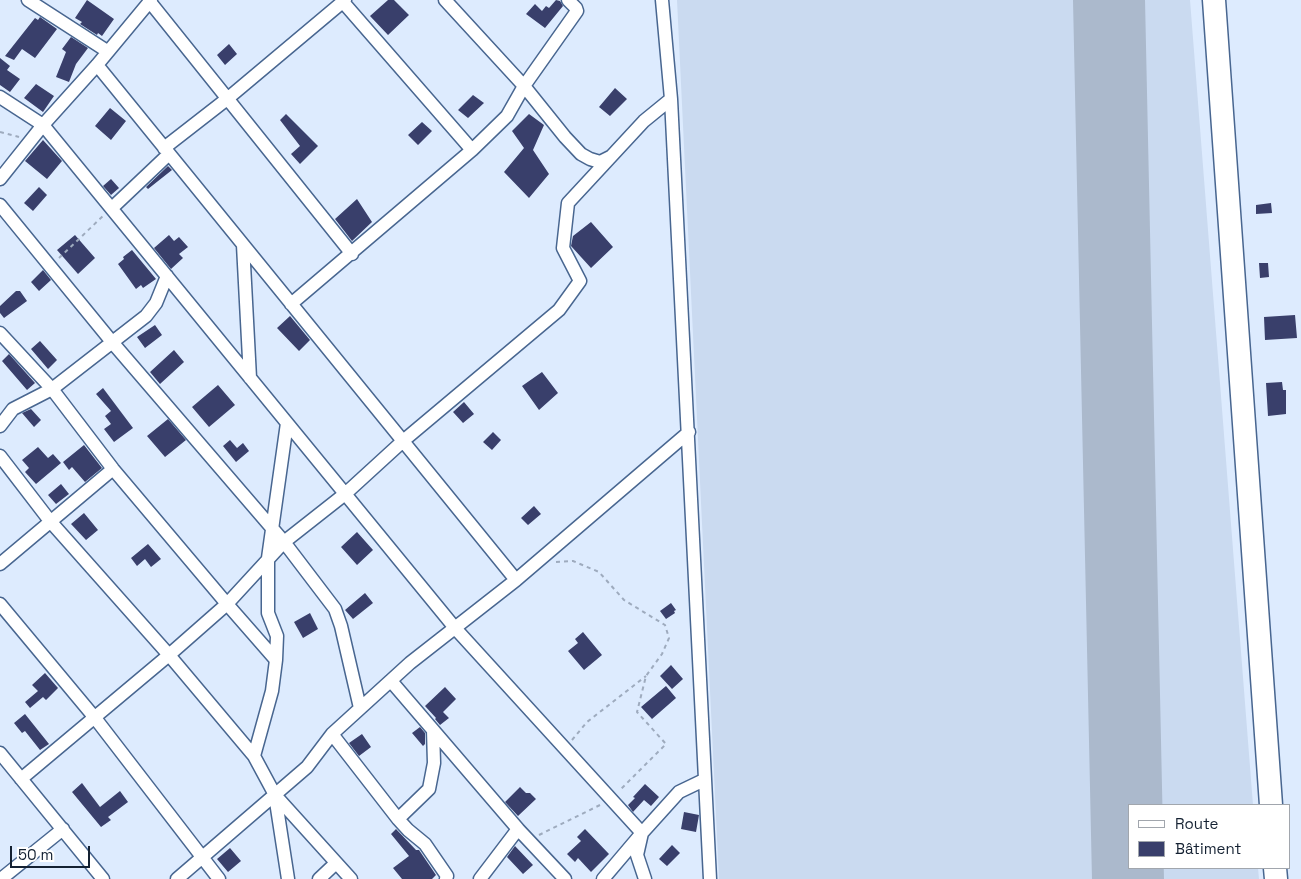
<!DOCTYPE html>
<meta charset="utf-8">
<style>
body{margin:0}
#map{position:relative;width:1301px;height:879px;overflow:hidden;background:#ddebfe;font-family:"Space Grotesk",sans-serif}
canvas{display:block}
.legend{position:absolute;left:1128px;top:804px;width:162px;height:65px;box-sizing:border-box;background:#fff;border:1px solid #a1a6ad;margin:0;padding:6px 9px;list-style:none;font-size:15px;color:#142132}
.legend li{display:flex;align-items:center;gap:10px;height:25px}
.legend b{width:25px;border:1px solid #a1a6ad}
.scale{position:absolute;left:10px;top:846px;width:80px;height:22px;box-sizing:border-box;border:2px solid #142132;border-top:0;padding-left:6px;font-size:15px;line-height:18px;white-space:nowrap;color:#142132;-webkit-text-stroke:4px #fff;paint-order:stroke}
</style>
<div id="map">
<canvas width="1301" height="879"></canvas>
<ul class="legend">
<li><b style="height:6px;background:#fff"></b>Route</li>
<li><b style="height:14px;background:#393f6b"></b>Bâtiment</li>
</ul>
<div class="scale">50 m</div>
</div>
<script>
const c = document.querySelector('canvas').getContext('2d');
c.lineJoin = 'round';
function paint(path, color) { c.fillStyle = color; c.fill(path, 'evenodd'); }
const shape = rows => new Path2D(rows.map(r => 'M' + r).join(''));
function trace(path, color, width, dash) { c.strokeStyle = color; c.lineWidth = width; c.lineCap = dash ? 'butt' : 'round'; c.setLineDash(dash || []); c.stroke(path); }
const built = shape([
 [677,0,1190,0,1253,805,1130,805,1130,868,1258,868,1259,879,719,879]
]);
const runway = shape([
 [1109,0,1128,879]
]);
const building = shape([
 [87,0,114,19,102,36,98,33,97,35,80,24,82,22,75,18],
 [388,0,394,0,409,15,388,35,370,16],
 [556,0,560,1,563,6,545,28,526,14,535,4,542,11,546,6,549,8],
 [40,17,57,29,35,58,22,49,14,60,5,56,35,18,38,20],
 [71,37,88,48,76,64,69,82,56,77,66,52,62,49],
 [229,44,237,54,225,65,217,55],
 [0,58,10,66,7,70,20,79,10,92,0,85],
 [36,84,54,96,43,112,24,98],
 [615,88,627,99,610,116,599,107],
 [473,95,484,103,468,118,458,110],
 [110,108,126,121,111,140,95,126],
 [286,114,318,146,300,164,291,154,300,146,280,120],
 [529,114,544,125,533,150,549,174,529,198,504,172,524,148,512,131],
 [422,122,432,131,418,145,408,135],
 [43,140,62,161,47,179,25,161],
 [168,166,172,170,148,189,146,187],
 [111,179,119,188,111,195,103,186],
 [39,187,47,195,33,211,24,203],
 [357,199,372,222,352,241,335,219],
 [1271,203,1272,213,1256,214,1256,205],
 [591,222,613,247,591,268,571,246,573,236],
 [75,235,95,258,78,274,57,250],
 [169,235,174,241,179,237,188,247,179,254,183,258,171,269,154,248],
 [132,250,156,279,143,288,141,285,136,289,118,264,124,259,123,257],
 [1259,263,1268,263,1269,277,1260,278],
 [43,270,51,280,39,291,31,282],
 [16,291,20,291,27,301,4,318,0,313,0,306],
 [1295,315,1297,338,1265,340,1264,317],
 [290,316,310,340,299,351,277,328],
 [155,325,162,335,145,348,137,337],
 [40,341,57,360,48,369,31,349],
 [174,350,184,362,160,384,150,372],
 [9,354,35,383,27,390,2,361],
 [542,372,558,393,539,410,522,386],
 [1282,382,1283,390,1286,390,1286,414,1268,416,1266,383],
 [218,385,235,405,209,427,192,407],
 [103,388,133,428,114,442,104,429,111,424,105,416,111,411,96,394],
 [464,402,474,414,463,423,453,412],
 [31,409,41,420,34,427,22,413],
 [168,419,186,440,165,457,147,436],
 [493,432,501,440,492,450,483,442],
 [230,440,237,448,243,443,249,451,236,462,223,446],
 [84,445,102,468,85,482,72,467,69,470,63,462],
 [38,447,48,458,53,454,61,463,36,484,25,472,29,468,22,460],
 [61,484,69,494,56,504,48,495],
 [534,506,541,514,528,525,521,518],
 [84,513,98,530,86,540,71,524],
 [357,532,373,550,357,565,341,547],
 [148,544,161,559,151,567,145,559,137,566,131,558],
 [365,593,373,603,353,619,345,610],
 [671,603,676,610,674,611,675,613,666,619,660,611],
 [310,613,318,629,303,638,294,622],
 [583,632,602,655,584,670,568,651,578,643,575,639],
 [671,665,683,679,672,689,660,676],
 [45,673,58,688,46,700,43,697,30,708,25,702,38,691,32,685],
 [666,686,676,698,652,719,641,707],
 [445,687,456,699,443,712,449,718,440,725,435,719,436,718,425,706],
 [25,714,49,744,40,750,25,731,22,733,14,723],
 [420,727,425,733,425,744,423,746,412,733],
 [362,734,371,747,359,756,349,743],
 [82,783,100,807,120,791,128,802,108,817,111,820,101,827,72,792],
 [645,784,659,797,651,806,644,800,633,812,628,805,635,798,633,797],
 [520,787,526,793,530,793,536,799,518,816,505,802],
 [684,812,699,815,696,832,681,829],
 [396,829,416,850,419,850,436,875,432,879,402,879,393,868,409,856,391,834],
 [585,829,609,854,591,872,578,858,575,862,567,854,581,841,577,837],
 [672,845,680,853,667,866,659,859],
 [515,846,533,865,523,874,507,857],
 [230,848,241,861,228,872,217,859]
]);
const path = shape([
 [0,132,19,137],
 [59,258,103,216],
 [556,562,573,561,599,572,624,600,665,625,669,638,662,654,646,676,637,712,666,744,620,790],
 [572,740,587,722,646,676],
 [539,835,600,805]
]);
const street = shape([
 [28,0,107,51],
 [445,0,524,86,565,137,581,154,590,159,600,162,610,157],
 [662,0,671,99,710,879],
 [150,2,352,254],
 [343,2,472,150],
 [97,65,516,580],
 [0,97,43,125,455,628,642,833,603,879],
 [164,148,227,99,345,0],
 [0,179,43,125,97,65,151,0],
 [0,205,112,342,284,542,335,609,341,626,360,708],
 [112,208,169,154],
 [243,245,250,378],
 [291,304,472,150,507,116,524,86,577,11,576,8,568,0],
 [0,333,52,389,113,469,227,604,276,660,272,691,254,756],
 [0,426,13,409,52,389,146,316,156,303,167,276],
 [0,456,50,521,169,655,254,756,275,795,351,879],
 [0,564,113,469],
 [0,604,95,718,219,879],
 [276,660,277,636,268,613,268,558,287,423],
 [391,681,518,829],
 [332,734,398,819,408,830,425,844,447,876,446,879],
 [0,753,103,879],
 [21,779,169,655,227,604,284,542,345,494,403,441,559,310,580,281,563,248,568,203,644,121,671,99],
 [275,795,288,879],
 [398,819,429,789,434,763,433,730],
 [1,879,63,829],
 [177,879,307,767,332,734,410,663,516,580,689,432],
 [319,879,336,863],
 [480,879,518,829,565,879],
 [645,879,637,855,642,833,679,792,704,780]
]);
const highway = shape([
 [1214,0,1271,805],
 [1275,868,1276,879]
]);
paint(built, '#cadaf0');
trace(runway, '#abb9cc', 72);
paint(building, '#393f6b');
trace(street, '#486690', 15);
trace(highway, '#486690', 25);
trace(path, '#9eabbe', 2, [4, 4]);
trace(street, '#fff', 12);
trace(highway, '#fff', 22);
</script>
